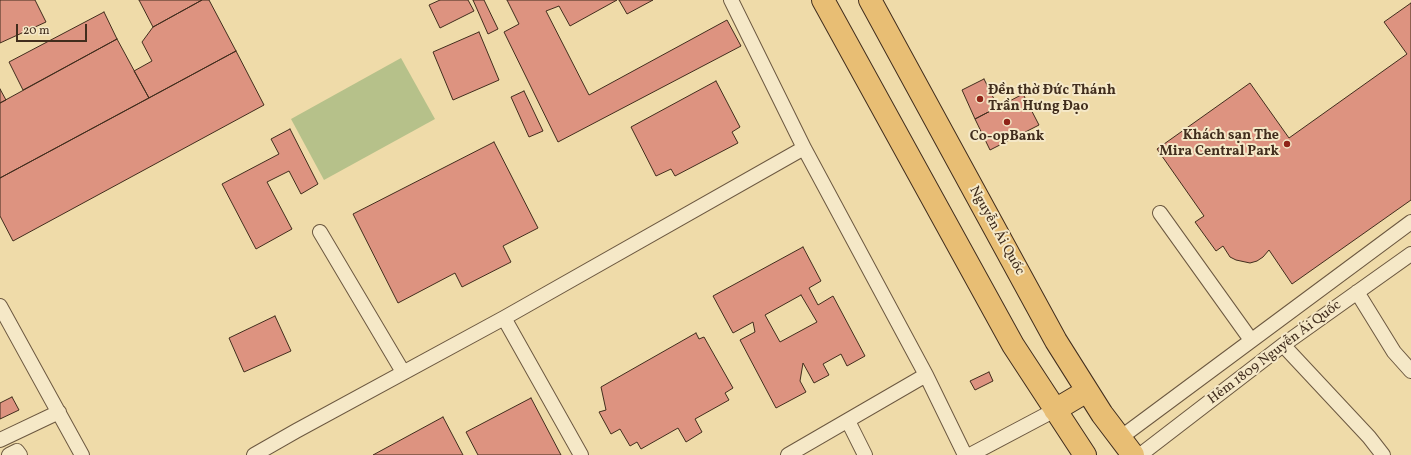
<!DOCTYPE html>
<meta charset="utf-8">
<style>
body{margin:0}
#map{position:relative;width:1411px;height:455px;overflow:hidden;background:#efdba9;font-family:Vollkorn,serif}
canvas{display:block}
.scale{position:absolute;left:16px;top:24px;width:71px;height:18px;box-sizing:border-box;border:2px solid #412d1d;border-top:0;padding-left:5px;font-size:12px;line-height:14px;white-space:nowrap;color:#412d1d;-webkit-text-stroke:3px #f5e8c7;paint-order:stroke}
</style>
<div id="map">
<canvas width="1411" height="455"></canvas>
<div class="scale">20 m</div>
</div>
<script>
const c = document.querySelector('canvas').getContext('2d');
c.lineJoin = 'round';
function paint(path, color) { c.fillStyle = color; c.fill(path, 'evenodd'); }
const shape = rows => new Path2D(rows.map(r => 'M' + r).join(''));
function trace(path, color, width, dash) { c.strokeStyle = color; c.lineWidth = width; c.lineCap = dash ? 'butt' : 'round'; c.setLineDash(dash || []); c.stroke(path); }
function write(font, color, halo, rows, align = 'center') {
  c.font = font + ' Vollkorn,serif'; c.lineWidth = 4; c.setLineDash([]); c.textBaseline = 'middle'; c.strokeStyle = halo; c.fillStyle = color; for (const [text, x, y, turn = 0] of rows) {
    c.save(); c.translate(x, y); c.rotate((+turn || 0) * Math.PI / 180); c.textAlign = isNaN(turn) ? turn : align; if (halo) c.strokeText(text, 0, 0); c.fillText(text, 0, 0); c.restore();
  }
}
const green = shape([
 [401,58,435,119,324,180,291,119]
]);
const building = shape([
 [0,0,35,0,46,22,0,43,0,0],
 [139,0,202,0,153,27,139,0],
 [202,0,209,0,236,51,149,98,134,71,152,61,142,42,153,27,202,0],
 [440,0,468,0,474,11,440,28,429,5,440,0],
 [473,0,484,0,498,29,488,34,473,0],
 [507,0,617,0,570,26,559,6,546,11,589,95,727,20,741,46,558,142,504,32,519,24,507,0],
 [619,0,653,0,627,14,619,0],
 [1411,3,1411,200,1292,284,1269,250,1263,257,1257,261,1250,263,1236,260,1230,257,1223,246,1216,251,1195,222,1204,216,1157,149,1250,83,1289,138,1407,54,1384,22,1411,3],
 [104,12,117,39,23,90,9,62,104,12],
 [479,32,499,80,453,100,433,52,479,32],
 [117,39,149,98,0,178,0,103,117,39],
 [236,51,264,105,13,241,0,216,0,178,236,51],
 [984,79,998,107,975,119,962,90,984,79],
 [716,81,740,127,732,132,738,143,675,176,671,169,656,176,631,127,716,81],
 [0,89,6,100,0,103,0,89],
 [524,91,543,131,529,137,511,97,524,91],
 [1023,94,1039,125,990,150,975,119,1023,94],
 [290,129,318,184,301,194,289,171,267,182,292,229,256,249,222,184,279,154,271,139,290,129],
 [494,142,538,228,503,246,511,262,462,287,455,273,398,303,353,214,494,142],
 [803,247,821,281,809,288,818,305,833,296,865,356,847,366,841,354,823,364,829,375,814,383,803,363,800,381,806,392,776,408,740,340,755,332,753,322,733,333,713,296,803,247],
 [801,295,817,322,780,342,765,315,801,295],
 [275,316,291,351,244,372,229,338,275,316],
 [696,333,699,339,704,337,733,388,725,393,729,400,695,419,702,432,686,442,678,428,641,449,637,442,630,446,620,429,611,434,599,412,606,410,601,387,696,333],
 [989,372,993,381,975,390,970,381,989,372],
 [12,397,19,410,0,419,0,403,12,397],
 [531,398,561,455,478,455,466,432,531,398],
 [443,417,463,455,373,455,443,417]
]);
const lane = shape([
 [731,0,804,148,926,375,965,455],
 [1160,213,1251,340],
 [320,232,403,372],
 [1357,292,1394,352,1411,371],
 [0,306,82,455],
 [504,318,581,455],
 [1283,345,1369,437,1383,455],
 [848,421,865,455],
 [1120,438,1411,222],
 [0,440,59,412],
 [9,455,17,451,20,455],
 [254,455,296,431,504,318,804,148],
 [788,455,926,375],
 [970,455,1055,410],
 [1140,455,1283,345,1411,254]
]);
const primary = shape([
 [823,0,1013,345,1085,455],
 [870,0,1056,341,1102,414,1133,455],
 [1055,410,1087,391]
]);
const markers = [
 [980,99,4,"#8f2418"],
 [1007,122,4,"#8f2418"],
 [1287,144,4,"#8f2418"]
];
const poiNames = [
 ["Đền thờ Đức Thánh",988,91],
 ["Trần Hưng Đạo",988,107],
 ["Khách sạn The",1279,136,"right"],
 ["Mira Central Park",1279,152,"right"],
 ["Co-opBank",1007,137,"center"]
];
const streetNames = [
 ["Nguyễn Ái Quốc",996,231,61],
 ["Hẻm 1809 Nguyễn Ái Quốc",1275,353,-37]
];
paint(green, '#b6c18a');
paint(building, '#dd9380');
trace(building, '#412d1d', 1);
trace(lane, '#6c5840', 16);
trace(primary, '#412d1d', 24);
trace(lane, '#f5e8c7', 14);
trace(primary, '#e8be74', 22);
for (const [x, y, r, color] of markers) { const dot = new Path2D(); dot.arc(x, y, r, 0, 2 * Math.PI); c.fillStyle = color; c.fill(dot); trace(dot, '#f5e8c7', 1.5); }
write('bold 14px', '#412d1d', '#f5e8c7', poiNames, 'left');
write('14px', '#412d1d', '#f5e8c7', streetNames);
</script>
